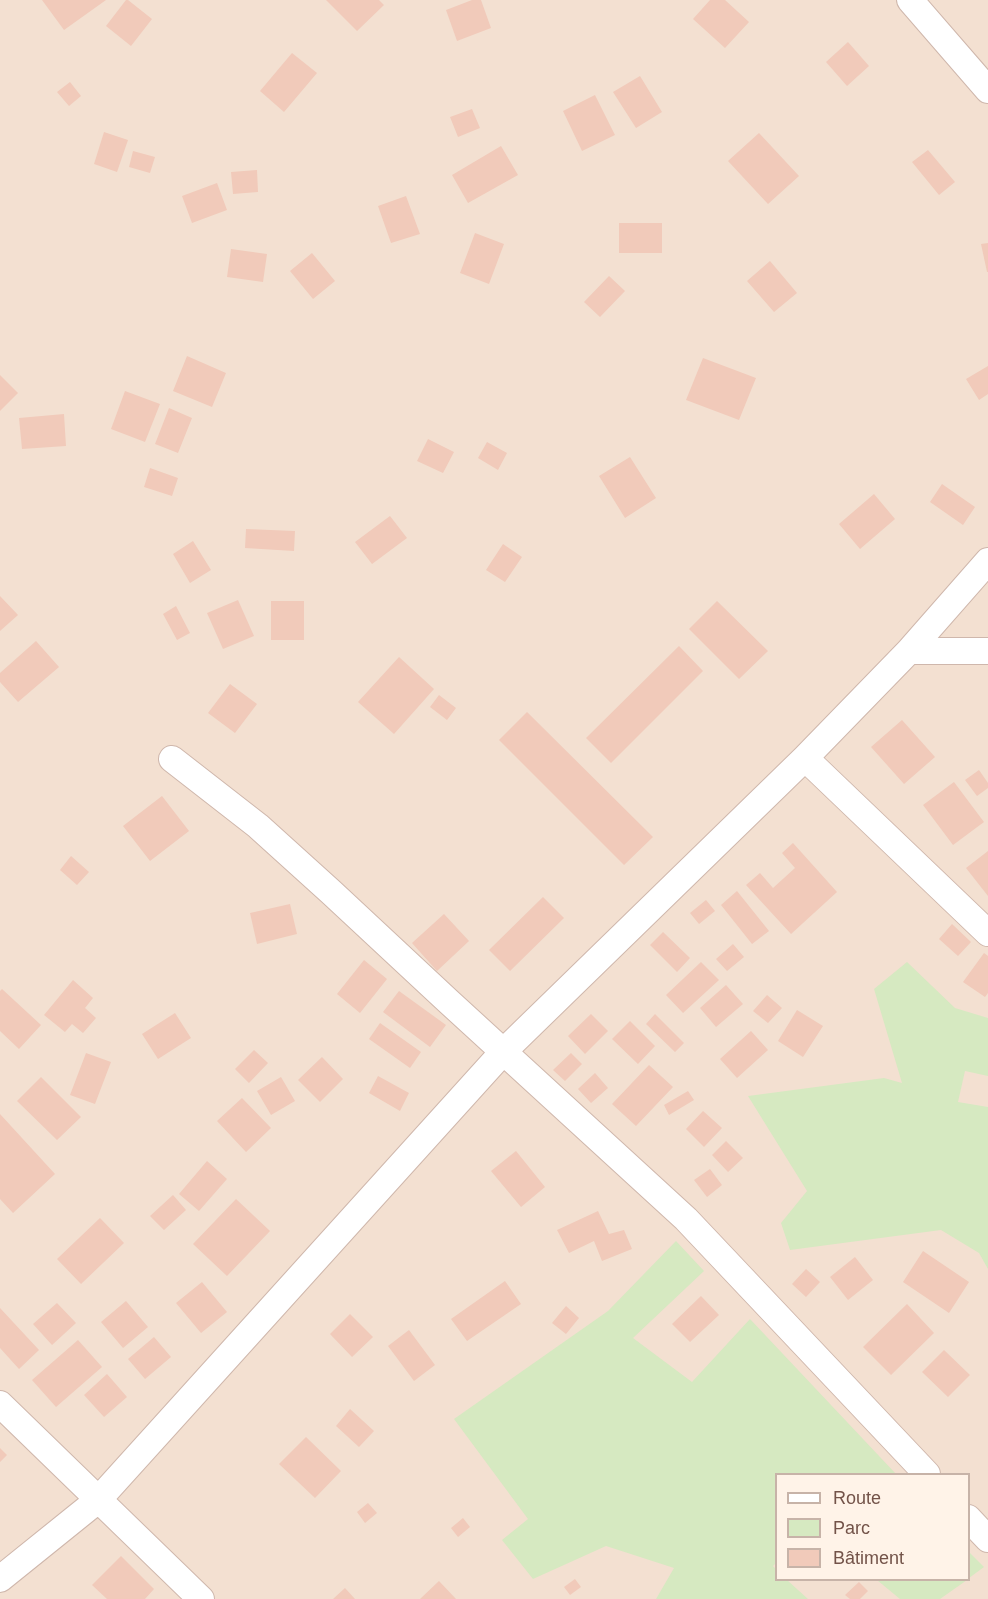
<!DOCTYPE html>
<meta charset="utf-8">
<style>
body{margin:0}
#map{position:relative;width:988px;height:1599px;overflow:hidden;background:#fcefe2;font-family:Helvetica,sans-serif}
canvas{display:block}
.legend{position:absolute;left:775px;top:1473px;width:195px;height:108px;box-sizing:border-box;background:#fff3e8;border:2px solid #c7b3a8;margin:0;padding:8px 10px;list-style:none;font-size:18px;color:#735349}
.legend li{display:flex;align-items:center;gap:12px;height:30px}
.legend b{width:30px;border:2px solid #c7b3a8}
</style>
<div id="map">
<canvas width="988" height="1599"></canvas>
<ul class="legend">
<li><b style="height:8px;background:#fff"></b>Route</li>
<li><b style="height:16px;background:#d6e9c1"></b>Parc</li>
<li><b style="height:16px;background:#f1caba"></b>Bâtiment</li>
</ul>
</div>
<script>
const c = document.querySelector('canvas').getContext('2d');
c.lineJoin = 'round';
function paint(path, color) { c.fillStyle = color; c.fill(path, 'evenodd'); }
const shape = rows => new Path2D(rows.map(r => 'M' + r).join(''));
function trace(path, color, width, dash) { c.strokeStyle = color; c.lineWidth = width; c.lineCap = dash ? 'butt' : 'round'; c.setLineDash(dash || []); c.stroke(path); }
const residential = shape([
 [0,0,988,0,988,1599,0,1599],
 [776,1474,968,1474,968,1580,776,1580]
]);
const green = shape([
 [907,962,955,1008,988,1018,988,1076,965,1071,958,1102,988,1107,988,1269,979,1253,941,1230,790,1250,781,1223,807,1191,748,1096,884,1078,902,1083,874,989],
 [676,1241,704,1271,633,1338,692,1382,750,1319,896,1474,776,1474,776,1563,773,1566,776,1569,776,1580,787,1580,808,1599,656,1599,674,1568,606,1546,533,1579,502,1540,528,1519,454,1419,608,1311],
 [968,1551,984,1567,969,1578,968,1578],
 [877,1580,967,1580,940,1599,900,1599]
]);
const building = shape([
 [42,0,106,0,64,30],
 [126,0,128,0,152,19,131,46,106,26],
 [326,0,379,0,384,5,357,31],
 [472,0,481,0,491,28,457,41,446,10],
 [710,0,725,0,749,22,725,48,693,19],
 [848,42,869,66,847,86,826,62],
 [292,53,317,73,284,112,260,91],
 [640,76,662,112,636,128,613,92],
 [70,82,81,96,69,106,57,92],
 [595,95,615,135,582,151,563,111],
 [472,109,480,128,458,137,450,117],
 [104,132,128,140,117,172,94,164],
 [759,133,799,176,768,204,728,161],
 [501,146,518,175,468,203,452,175],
 [928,150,955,182,939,195,912,162],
 [133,151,155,157,150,173,129,167],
 [257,170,258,192,233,194,231,172],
 [217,183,227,210,192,223,182,196],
 [406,196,420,234,391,243,378,206],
 [619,223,662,223,662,253,619,253],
 [475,233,504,244,489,284,460,273],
 [988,243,988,272,987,272,981,244],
 [231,249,267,254,263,282,227,277],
 [312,253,335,281,313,299,290,271],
 [770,261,797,293,774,312,747,281],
 [609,276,625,291,600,317,584,302],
 [187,356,226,373,212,407,173,391],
 [703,358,756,378,739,420,686,400],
 [988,366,988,394,979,400,966,379],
 [0,375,18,393,0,411],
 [125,391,160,404,145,442,111,429],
 [169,408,192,418,178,453,155,444],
 [64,414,66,446,22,449,19,418],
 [428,439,454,452,443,473,417,461],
 [487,442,507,453,498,470,478,458],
 [630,457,656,498,625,518,599,476],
 [150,468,178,478,172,496,144,487],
 [942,484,975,507,963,525,930,502],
 [874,494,895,519,860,549,839,524],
 [390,516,407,538,372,564,355,542],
 [246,529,295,531,294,551,245,548],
 [193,541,211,570,190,583,173,554],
 [503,544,522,557,505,582,486,570],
 [0,596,18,615,0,631],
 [238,600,254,636,223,649,207,613],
 [271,601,304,601,304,640,271,640],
 [717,601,768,651,739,679,689,629],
 [176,606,190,633,177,640,163,614],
 [36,641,59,667,18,702,0,682,0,673],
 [679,646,703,671,611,763,586,738],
 [399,657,434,689,394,734,358,702],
 [230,684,257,704,235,733,208,713],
 [439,695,456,708,447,720,430,707],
 [527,712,653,837,624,865,499,740],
 [902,720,935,757,904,784,871,747],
 [979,770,988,783,988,788,977,796,965,780],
 [954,782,984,822,953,845,923,805],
 [162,796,189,831,150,861,123,826],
 [793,843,837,892,791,934,746,885,760,873,773,888,795,868,782,853],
 [988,851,988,896,966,868],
 [71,856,89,872,77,885,60,870],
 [737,891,769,931,752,944,721,905],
 [543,897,564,918,510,971,489,950],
 [706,900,715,911,699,924,690,913],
 [290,904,297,934,257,944,250,913],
 [444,914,469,941,437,971,412,943],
 [952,924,971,942,958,956,939,939],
 [663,932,690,958,677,972,650,945],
 [733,944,744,957,727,971,716,959],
 [984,953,988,956,988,993,985,997,963,982],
 [364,960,387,979,360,1013,337,994],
 [701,962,719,980,683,1013,666,995],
 [73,980,93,998,85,1008,96,1018,83,1033,72,1024,65,1032,44,1015],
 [726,985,743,1004,716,1027,700,1008],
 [2,989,41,1025,19,1049,0,1031,0,991],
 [399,991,446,1025,430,1047,383,1012],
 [767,995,782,1008,768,1023,753,1011],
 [797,1010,823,1026,803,1057,778,1041],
 [175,1013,191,1038,158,1059,142,1034],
 [591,1014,608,1031,585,1054,568,1036],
 [655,1014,684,1043,675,1052,646,1024],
 [630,1021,655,1046,638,1064,612,1039],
 [380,1023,421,1052,410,1068,369,1039],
 [751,1031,768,1050,737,1078,720,1059],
 [254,1050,268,1063,249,1083,235,1069],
 [86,1053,111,1062,95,1104,70,1095],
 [571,1053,582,1064,565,1081,553,1070],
 [322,1057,343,1079,320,1102,298,1080],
 [649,1065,673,1087,636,1126,612,1104],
 [595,1073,608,1088,591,1103,578,1089],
 [378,1076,409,1093,400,1111,369,1093],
 [41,1077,81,1117,57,1140,17,1101],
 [281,1077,295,1101,271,1115,257,1091],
 [688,1091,694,1100,669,1115,664,1105],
 [242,1098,271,1128,246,1152,217,1121],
 [703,1111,722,1128,704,1147,686,1129],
 [0,1114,55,1174,13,1213,0,1199],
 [726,1141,743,1158,728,1172,712,1155],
 [516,1151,545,1187,521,1207,491,1171],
 [207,1161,227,1179,199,1211,179,1194],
 [710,1169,722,1185,707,1197,694,1180],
 [173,1195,186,1210,164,1230,150,1216],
 [236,1199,270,1231,227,1276,193,1244],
 [598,1211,609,1234,624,1230,632,1249,602,1261,594,1241,569,1253,557,1230],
 [100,1218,124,1243,81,1284,57,1259],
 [923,1251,969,1282,949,1313,903,1282],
 [855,1257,873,1280,848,1300,830,1277],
 [806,1269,820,1282,806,1297,792,1284],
 [505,1281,521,1304,467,1341,451,1319],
 [202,1282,227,1312,201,1333,176,1303],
 [701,1296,719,1315,690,1342,672,1324],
 [126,1301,148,1327,123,1348,101,1322],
 [57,1303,76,1323,52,1345,33,1324],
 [907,1304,934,1333,891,1375,863,1347],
 [566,1306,579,1318,566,1334,552,1323],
 [0,1308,39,1350,19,1369,0,1348],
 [350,1314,373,1337,352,1357,330,1334],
 [409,1330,435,1365,414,1381,388,1346],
 [154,1337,171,1357,145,1379,128,1359],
 [78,1340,102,1367,56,1407,32,1380],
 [944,1350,970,1375,948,1397,922,1372],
 [107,1374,127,1397,104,1417,84,1395],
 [350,1409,374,1431,359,1447,336,1426],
 [306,1437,341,1471,315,1498,279,1464],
 [0,1448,7,1455,0,1462],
 [368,1503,377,1513,365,1523,357,1512],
 [463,1518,470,1527,458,1537,451,1528],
 [121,1556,154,1589,145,1599,107,1599,92,1585],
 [575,1579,581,1587,570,1595,564,1587],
 [439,1581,456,1599,420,1599],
 [859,1582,868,1591,860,1599,850,1599,845,1595],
 [345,1588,355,1599,333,1599]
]);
const street = shape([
 [910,0,988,90],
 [909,651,988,651],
 [805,758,988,933],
 [172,759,258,826,331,892,448,1001,686,1219,927,1474],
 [0,1404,201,1599],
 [968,1518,988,1539],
 [0,1579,98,1500,503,1052,805,758,909,651,988,561]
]);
paint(residential, '#f3e0d1');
paint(green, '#d6e9c1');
paint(building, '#f1caba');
trace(street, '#cfb7ac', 28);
trace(street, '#fff', 26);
</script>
